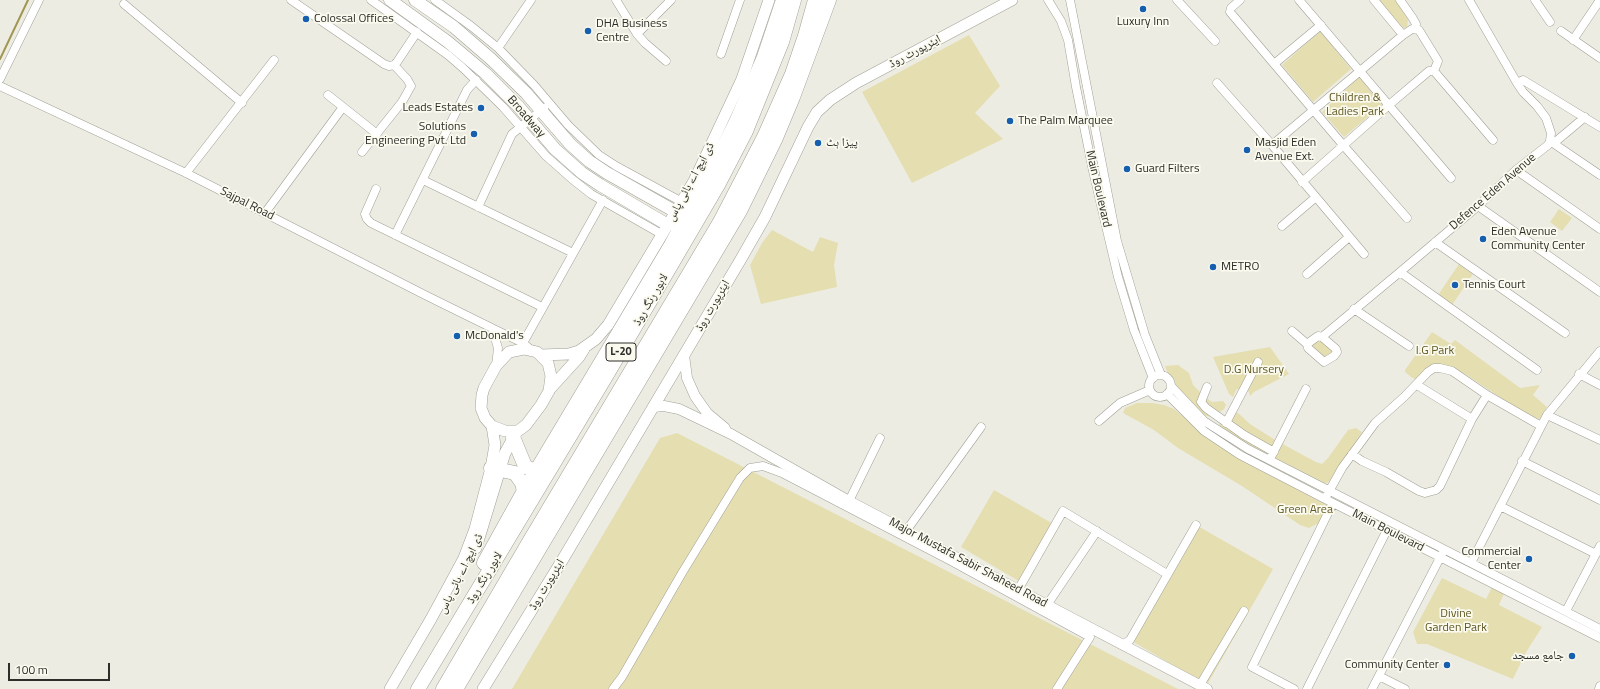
<!DOCTYPE html>
<meta charset="utf-8">
<style>
body{margin:0}
#map{position:relative;width:1600px;height:689px;overflow:hidden;background:#edece2;font-family:"Titillium Web",sans-serif}
canvas{display:block}
.scale{position:absolute;left:8px;top:663px;width:102px;height:18px;box-sizing:border-box;border:2px solid #2d2d29;border-top:0;padding-left:5px;font-size:12px;line-height:14px;white-space:nowrap;color:#2d2d29;-webkit-text-stroke:3px #fbfaef;paint-order:stroke}
</style>
<div id="map">
<canvas width="1600" height="689"></canvas>
<div class="scale">100 m</div>
</div>
<script>
const c = document.querySelector('canvas').getContext('2d');
c.lineJoin = 'round';
function paint(path, color) { c.fillStyle = color; c.fill(path, 'evenodd'); }
const shape = rows => new Path2D(rows.map(r => 'M' + r).join(''));
function trace(path, color, width, dash) { c.strokeStyle = color; c.lineWidth = width; c.lineCap = dash ? 'butt' : 'round'; c.setLineDash(dash || []); c.stroke(path); }
function write(font, color, halo, rows, align = 'center') {
  c.font = font + ' "Titillium Web","Noto Naskh Arabic",sans-serif'; c.lineWidth = 3.5; c.setLineDash([]); c.textBaseline = 'middle'; c.strokeStyle = halo; c.fillStyle = color; for (const [text, x, y, turn = 0] of rows) {
    c.save(); c.translate(x, y); c.rotate((+turn || 0) * Math.PI / 180); c.textAlign = isNaN(turn) ? turn : align; if (halo) c.strokeText(text, 0, 0); c.fillText(text, 0, 0); c.restore();
  }
}
const green = shape([
 [1379,0,1396,0,1408,19,1407,27,1403,28],
 [1320,31,1351,69,1313,102,1282,65],
 [969,35,1000,86,975,113,1003,139,912,183,862,92],
 [1359,77,1382,105,1344,137,1322,112],
 [1559,209,1572,218,1562,231,1550,222],
 [772,230,813,252,820,237,838,243,834,265,837,287,761,304,750,265,762,243],
 [1459,264,1473,274,1452,305,1438,295],
 [1432,332,1451,344,1455,340,1520,388,1540,385,1533,395,1547,407,1540,419,1528,416,1465,374,1447,366,1440,364,1434,366,1417,380,1411,377,1405,372,1405,370],
 [1317,340,1320,340,1331,348,1332,351,1329,355,1324,357,1313,348,1312,344],
 [1270,347,1289,374,1254,392,1250,396,1248,390,1240,388,1236,390,1233,397,1229,394,1213,357],
 [1178,365,1189,373,1193,385,1204,396,1212,402,1223,401,1226,405,1224,409,1213,417,1206,416,1202,414,1176,387,1175,380,1168,374,1165,366],
 [1137,403,1152,403,1164,405,1174,409,1210,439,1236,457,1325,504,1328,506,1323,521,1309,528,1300,525,1242,486,1178,448,1154,430,1123,413,1125,408],
 [1232,412,1238,413,1250,424,1275,440,1316,462,1322,464,1328,458,1348,430,1356,428,1362,432,1333,478,1327,483,1323,484,1262,453,1221,428,1219,424],
 [677,433,1178,689,512,689,660,438],
 [994,490,1055,525,1022,583,961,547],
 [1196,525,1273,569,1207,685,1130,640],
 [1442,578,1486,599,1493,585,1505,591,1499,605,1542,627,1525,654,1513,679,1427,644,1417,644,1413,632]
]);
const stream = shape([
 [0,59,28,0]
]);
const minor = shape([
 [291,0,384,64,389,66,394,65,397,62,417,32],
 [371,0,448,55,463,68,503,107,546,156,572,179,591,194,663,235],
 [435,0,471,26,498,48,534,85,568,125,599,155,616,166,682,202],
 [616,0,637,34,645,43,666,61],
 [1048,0,1061,21,1068,40,1076,87,1093,171,1118,277,1134,330,1153,378],
 [1070,0,1117,241,1145,335,1161,375],
 [1177,0,1215,41],
 [1240,0,1231,8,1230,12,1343,145,1407,218],
 [1299,0,1451,178],
 [1374,0,1403,35],
 [1535,0,1550,22],
 [124,4,242,103],
 [1561,31,1600,58],
 [637,34,671,0],
 [1573,40,1600,0],
 [498,48,531,0],
 [721,54,740,0],
 [1274,64,1321,25],
 [1434,71,1493,140],
 [0,79,39,0],
 [1217,83,1272,145,1364,254],
 [1517,83,1523,80,1600,127],
 [0,86,186,173,425,295,498,331,523,343,530,349],
 [328,95,377,134],
 [1550,141,1600,175],
 [1554,143,1585,117],
 [1272,145,1403,35,1412,29,1415,29],
 [362,152,402,102,411,86,407,79,394,65],
 [1516,170,1600,229],
 [186,173,274,60],
 [423,180,573,253],
 [1302,182,1389,105,1429,71,1434,71,1438,61,1419,30,1415,29,1416,24,1412,17,1400,0],
 [376,189,365,214,367,219,371,223,542,307],
 [1478,206,1600,292],
 [478,207,512,134,544,108],
 [265,213,343,107],
 [1282,226,1316,197],
 [395,235,467,90,476,80],
 [1435,242,1565,333],
 [1400,272,1537,370],
 [1307,274,1349,237],
 [1354,309,1409,346],
 [492,328,498,348,496,366],
 [1292,331,1307,344,1308,348,1324,362,1334,356,1337,352,1336,349,1322,337],
 [523,343,603,200],
 [1307,344,1318,336,1322,337,1400,272,1478,206,1516,170,1548,145,1550,141,1551,133,1546,118,1537,106,1523,92,1517,83,1469,0],
 [1579,374,1600,385],
 '1149 386a11 11 0 1 1 22 0a11 11 0 1 1-22 0Z',
 [1417,385,1472,419],
 [1171,386,1204,421,1248,449,1600,629],
 [1207,387,1201,402,1206,408,1244,435,1274,452],
 [1167,394,1204,431,1240,455,1325,499,1600,638],
 [1547,415,1600,440],
 [1099,421,1120,403,1150,390],
 [1226,423,1258,362],
 [1352,454,1362,461,1386,472,1419,491,1425,493,1436,490,1440,486,1472,419,1487,395],
 [1271,457,1306,389],
 [1522,461,1600,500],
 [1327,495,1342,468,1375,423,1404,397,1428,372,1434,368,1440,368,1452,371,1487,395,1541,426],
 [849,501,880,438],
 [1500,506,1596,554],
 [906,531,981,427],
 [1471,563,1547,415,1600,351],
 [1018,590,1063,511,1167,574],
 [1047,605,1097,531],
 [1566,611,1600,546],
 [1122,645,1130,640,1196,525],
 [1379,676,1405,689],
 [1200,685,1244,611],
 [613,689,622,677,682,573,740,478,750,468,763,466,782,473,951,561,1090,637,1057,689],
 [1294,689,1252,667,1333,503],
 [1307,689,1387,530],
 [1372,689,1443,552],
 [1599,689,1600,686]
]);
const tertiary = shape([
 [684,355,687,378,695,396,707,413,725,428],
 [653,407,664,406,679,409,731,434,849,501,1207,689]
]);
const secondary = shape([
 [541,355,569,354,579,351,596,339,608,325,694,181,742,79,769,0],
 [549,390,579,357,584,349],
 [476,548,505,453,516,433],
 [390,689,431,619,464,558,475,529,491,468,495,445,492,426,485,418,481,408,482,395,484,388,496,366,509,352,524,349,537,352,548,363,551,376,549,391,541,405,526,425,518,431,505,431,492,426],
 [483,689,563,559,741,259,765,217,808,127,817,112,830,100,856,83,1012,0]
]);
const primary = shape([
 [390,0,448,42,485,73,518,106,555,149,582,173,600,185,668,225],
 [415,0,454,27,491,59,526,93,570,144,589,161,607,173,676,212]
]);
const motorway = shape([
 [513,437,525,466,530,469,537,470],
 [491,468,515,473,522,483,524,491],
 [484,563,524,491,671,245,712,169,736,122,764,57,783,0],
 [418,689,608,373,718,185,746,131,782,42,794,0],
 [443,689,529,542,721,220,764,137,792,74,805,36,815,0],
 [456,689,740,211,775,140,793,97,829,0]
]);
const markers = [
 [1143,9,4,"#165faf"],
 [306,19,4,"#165faf"],
 [588,31,4,"#165faf"],
 [481,108,4,"#165faf"],
 [1010,121,4,"#165faf"],
 [474,134,4,"#165faf"],
 [818,143,4,"#165faf"],
 [1247,150,4,"#165faf"],
 [1127,169,4,"#165faf"],
 [1483,239,4,"#165faf"],
 [1213,267,4,"#165faf"],
 [1455,285,4,"#165faf"],
 [457,336,4,"#165faf"],
 [1529,559,4,"#165faf"],
 [1572,656,4,"#165faf"],
 [1447,665,4,"#165faf"]
];
const shields = [
 [621,352,30]
];
const shieldNames = [
 ["L-20",621,352]
];
const poiNames = [
 ["Colossal Offices",314,19],
 ["Luxury Inn",1143,22,"center"],
 ["DHA Business",596,24],
 ["Centre",596,38],
 ["Leads Estates",473,108,"right"],
 ["The Palm Marquee",1018,121],
 ["Solutions",466,127,"right"],
 ["Engineering Pvt. Ltd",466,141,"right"],
 ["پیزا ہٹ",826,143],
 ["Masjid Eden",1255,143],
 ["Avenue Ext.",1255,157],
 ["Guard Filters",1135,169],
 ["Eden Avenue",1491,232],
 ["Community Center",1491,246],
 ["METRO",1221,267],
 ["Tennis Court",1463,285],
 ["McDonald's",465,336],
 ["Commercial",1521,552,"right"],
 ["Center",1521,566,"right"],
 ["جامع مسجد",1564,656,"right"],
 ["Community Center",1439,665,"right"]
];
const streetNames = [
 ["ایئرپورٹ روڈ",915,52,-28],
 ["Broadway",526,117,49],
 ["ڈی ایچ اے بائی پاس",691,182,-62],
 ["Main Boulevard",1098,189,77],
 ["Defence Eden Avenue",1493,192,-41],
 ["Sajpal Road",247,204,27],
 ["لاہور رنگ روڈ",651,300,-60],
 ["ایئرپورٹ روڈ",713,306,-60],
 ["Main Boulevard",1388,531,27],
 ["Major Mustafa Sabir Shaheed Road",968,563,28],
 ["ڈی ایچ اے بائی پاس",461,574,-64],
 ["لاہور رنگ روڈ",485,578,-59],
 ["ایئرپورٹ روڈ",547,585,-59]
];
const parkNames = [
 ["Children &",1355,98],
 ["Ladies Park",1355,112],
 ["I.G Park",1435,351],
 ["D.G Nursery",1254,370],
 ["Green Area",1305,510],
 ["Divine",1456,614],
 ["Garden Park",1456,628]
];
paint(green, '#e4deb0');
trace(stream, '#a09651', 2);
trace(minor, '#a1a096', 9);
trace(tertiary, '#a1a096', 11);
trace(secondary, '#a1a096', 12);
trace(primary, '#a1a096', 13);
trace(motorway, '#a1a096', 15);
trace(minor, '#fff', 8);
trace(tertiary, '#fff', 10);
trace(secondary, '#fff', 11);
trace(primary, '#fff', 12);
trace(motorway, '#fff', 14);
for (const [x, y, r, color] of markers) { const dot = new Path2D(); dot.arc(x, y, r, 0, 2 * Math.PI); c.fillStyle = color; c.fill(dot); trace(dot, '#fbfaef', 1.5); }
for (const [x, y, w] of shields) { const box = new Path2D(); box.roundRect(x - w / 2, y - 9, w, 18, 3); c.fillStyle = '#fbfaef'; c.fill(box); trace(box, '#2d2d29', 1); }
write('bold 11px', '#2d2d29', null, shieldNames);
write('12px', '#2d2d29', '#fbfaef', poiNames, 'left');
write('12px', '#2d2d29', '#fbfaef', streetNames);
write('12px', '#5f5723', '#fbfaef', parkNames);
</script>
